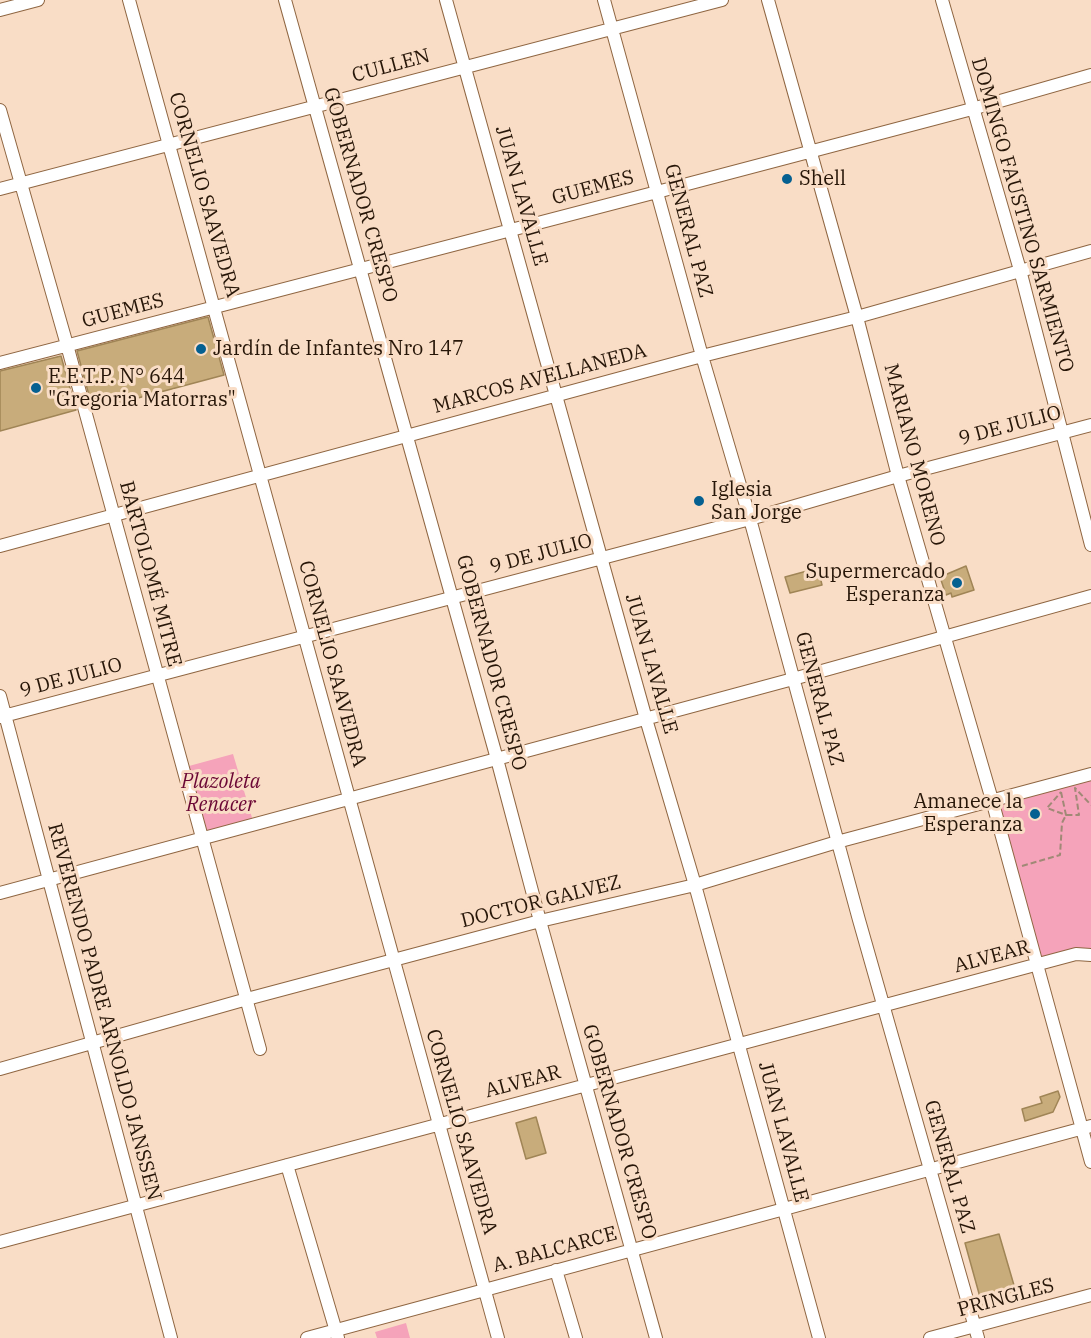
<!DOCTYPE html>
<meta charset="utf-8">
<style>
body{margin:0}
canvas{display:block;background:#f9ddc6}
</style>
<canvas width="1091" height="1338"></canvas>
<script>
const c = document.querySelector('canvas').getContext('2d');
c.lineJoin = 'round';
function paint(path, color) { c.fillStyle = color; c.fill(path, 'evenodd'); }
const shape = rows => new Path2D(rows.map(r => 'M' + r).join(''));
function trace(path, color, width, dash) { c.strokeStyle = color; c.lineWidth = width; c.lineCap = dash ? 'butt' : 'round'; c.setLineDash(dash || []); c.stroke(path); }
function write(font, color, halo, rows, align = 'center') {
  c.font = font + ' "IBM Plex Serif",serif'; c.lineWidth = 6; c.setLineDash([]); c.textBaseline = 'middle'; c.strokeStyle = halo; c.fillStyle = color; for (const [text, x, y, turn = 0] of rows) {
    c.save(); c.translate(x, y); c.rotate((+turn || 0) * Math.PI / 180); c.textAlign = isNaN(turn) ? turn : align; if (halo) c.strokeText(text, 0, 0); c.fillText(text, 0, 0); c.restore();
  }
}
const green = shape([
 [233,754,253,821,207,834,189,766],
 [1091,774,1091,955,1036,965,992,800],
 [406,1323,410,1338,377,1338,375,1332]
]);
const building = shape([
 [208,317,224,375,93,410,77,351,208,317],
 [61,356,76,410,0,431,0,371,61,356],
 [966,566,974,590,952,597,951,593,946,595,940,577,966,566],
 [818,568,822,585,790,593,785,577,818,568],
 [1058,1091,1060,1097,1053,1112,1025,1121,1022,1109,1042,1103,1040,1097,1058,1091],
 [536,1117,546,1153,526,1159,516,1123,536,1117],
 [999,1234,1018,1299,983,1308,965,1243,999,1234]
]);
const path = shape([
 [1061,792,1066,815,1047,808,1061,792],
 [1022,866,1060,855,1062,823,1066,815,1079,815,1075,788,1091,805]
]);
const minor = shape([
 [129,0,498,1338],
 [285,0,497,759,540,921,656,1338],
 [446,0,646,719,695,885,819,1338],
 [604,0,702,356,750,519,859,920,978,1338],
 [768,0,857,317,898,476,992,800,1091,1162],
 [942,0,1020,270,1091,545],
 [0,10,38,0],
 [0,110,67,345,260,1049],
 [0,189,722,0],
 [0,363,657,192,972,109,1091,75],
 [0,546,702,356,857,317,1091,251],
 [0,696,171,1338],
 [0,717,750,519,898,476,1091,425],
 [0,893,793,679,1091,596],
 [0,1069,247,999,540,921,695,885,837,842,1091,774],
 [287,1165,338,1338],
 [0,1242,1076,954,1091,955],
 [556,1270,576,1338],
 [307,1338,1091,1126],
 [930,1338,1091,1295]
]);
const markers = [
 [787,179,6,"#056091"],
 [201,349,6,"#056091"],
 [36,388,6,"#056091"],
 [699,501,6,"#056091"],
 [957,583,6,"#056091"],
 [1035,814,6,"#056091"]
];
const streetNames = [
 ["CULLEN",391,66,-15],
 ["GUEMES",593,188,-15],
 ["CORNELIO SAAVEDRA",204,195,74],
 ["GOBERNADOR CRESPO",360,195,74],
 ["JUAN LAVALLE",521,196,74],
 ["DOMINGO FAUSTINO SARMIENTO",1022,215,74],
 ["GENERAL PAZ",688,231,75],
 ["GUEMES",123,311,-15],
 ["MARCOS AVELLANEDA",540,379,-15],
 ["9 DE JULIO",1010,426,-15],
 ["MARIANO MORENO",914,455,75],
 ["9 DE JULIO",541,554,-15],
 ["BARTOLOMÉ MITRE",150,574,75],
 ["GOBERNADOR CRESPO",491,663,75],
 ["CORNELIO SAAVEDRA",332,664,75],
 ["JUAN LAVALLE",651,664,74],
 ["9 DE JULIO",71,678,-15],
 ["GENERAL PAZ",819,699,75],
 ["DOCTOR GALVEZ",541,902,-14],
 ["ALVEAR",992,957,-15],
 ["REVERENDO PADRE ARNOLDO JANSSEN",104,1012,75],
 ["ALVEAR",523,1082,-15],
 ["CORNELIO SAAVEDRA",461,1132,74],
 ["GOBERNADOR CRESPO",619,1132,74],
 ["JUAN LAVALLE",783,1132,75],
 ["GENERAL PAZ",949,1167,74],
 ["A. BALCARCE",555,1250,-15],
 ["PRINGLES",1006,1298,-15]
];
const poiNames = [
 ["Shell",799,179],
 ["Jardín de Infantes Nro 147",213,349],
 ["E.E.T.P. N° 644",48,377],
 ["\"Gregoria Matorras\"",48,400],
 ["Iglesia",711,490],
 ["San Jorge",711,513],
 ["Supermercado",945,572,"right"],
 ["Esperanza",945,595,"right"],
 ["Amanece la",1023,802,"right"],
 ["Esperanza",1023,825,"right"]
];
const parkNames = [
 ["Plazoleta",221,782],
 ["Renacer",221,805]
];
paint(green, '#f5a3ba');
paint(building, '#c8ac7b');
trace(building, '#a08556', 1.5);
trace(minor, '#8f6642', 14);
trace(path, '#a08976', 2, [6, 3]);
trace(minor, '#fff', 12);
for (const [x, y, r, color] of markers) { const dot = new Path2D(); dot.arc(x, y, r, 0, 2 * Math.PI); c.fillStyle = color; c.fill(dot); trace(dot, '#f9ddc6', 2); }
write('20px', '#271608', '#f9ddc6', streetNames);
write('20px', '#271608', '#f9ddc6', poiNames, 'left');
write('italic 20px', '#6b0735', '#f9ddc6', parkNames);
</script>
